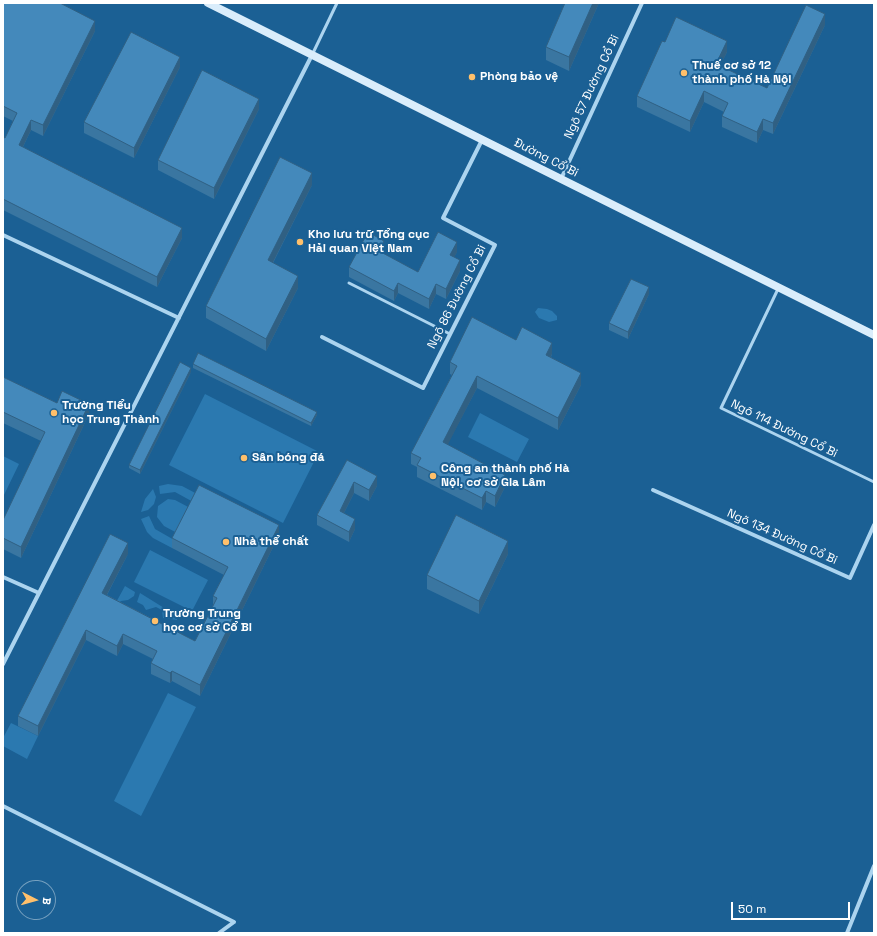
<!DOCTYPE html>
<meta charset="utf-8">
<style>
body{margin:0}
#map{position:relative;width:877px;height:936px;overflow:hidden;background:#1b6094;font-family:"Space Grotesk",sans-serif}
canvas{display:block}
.frame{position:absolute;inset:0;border:4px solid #fff;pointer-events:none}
.north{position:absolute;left:16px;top:880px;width:40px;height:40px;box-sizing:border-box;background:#1b6094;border:1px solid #76a0bf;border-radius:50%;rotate:96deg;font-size:11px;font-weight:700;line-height:16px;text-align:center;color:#fff}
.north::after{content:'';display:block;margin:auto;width:14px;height:18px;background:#ffc06b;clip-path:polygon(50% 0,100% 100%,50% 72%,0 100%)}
.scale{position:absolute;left:731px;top:902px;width:119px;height:18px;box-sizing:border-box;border:2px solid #fff;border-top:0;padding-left:5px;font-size:12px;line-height:14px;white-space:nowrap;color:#fff;-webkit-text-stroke:3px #1b6094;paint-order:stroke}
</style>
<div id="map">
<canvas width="877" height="936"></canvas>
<div class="frame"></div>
<div class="north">B</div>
<div class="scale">50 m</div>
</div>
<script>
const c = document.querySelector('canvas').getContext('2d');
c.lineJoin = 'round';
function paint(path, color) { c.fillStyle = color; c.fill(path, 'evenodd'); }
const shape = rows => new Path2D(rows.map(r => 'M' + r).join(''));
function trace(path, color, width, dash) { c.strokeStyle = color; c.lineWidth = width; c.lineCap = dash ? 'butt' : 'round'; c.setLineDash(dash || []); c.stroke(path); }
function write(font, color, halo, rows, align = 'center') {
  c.font = font + ' "Space Grotesk",sans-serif'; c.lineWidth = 4; c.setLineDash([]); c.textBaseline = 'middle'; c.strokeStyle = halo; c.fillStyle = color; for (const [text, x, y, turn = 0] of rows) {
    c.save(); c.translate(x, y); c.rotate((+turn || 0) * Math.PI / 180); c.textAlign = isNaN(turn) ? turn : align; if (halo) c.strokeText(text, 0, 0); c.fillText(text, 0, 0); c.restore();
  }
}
const green = shape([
 [538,308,547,309,552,311,557,316,557,320,549,322,539,318,535,312],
 [205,394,319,452,283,523,169,465],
 [480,413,529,439,517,462,468,437],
 [3,456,19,464,3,497],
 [168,484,182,486,199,495,195,503,175,492,160,494,159,486],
 [153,489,156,497,154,504,148,510,141,512,145,499],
 [168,499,175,500,192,509,179,534,164,526,157,517,158,506],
 [149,516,155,529,176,541,172,548,153,538,147,532,141,519],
 [150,550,208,580,192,611,134,582],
 [125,586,135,592,134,596,128,600,121,601,113,608],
 [140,593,177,616,177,620,163,618,162,610,156,607,146,610,143,605,137,602],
 [168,693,196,707,141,816,114,801],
 [11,723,38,736,27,759,3,746,3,738]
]);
const service = shape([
 [313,53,337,3],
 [349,283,450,334],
 [778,289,721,408,874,482]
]);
const minor = shape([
 [561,179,642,3],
 [3,235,179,318],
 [322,337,423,388,495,245,443,218,482,140],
 [653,490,850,578,874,525],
 [3,577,39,593],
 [3,664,312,55],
 [3,806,234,922,219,933],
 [847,933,874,866]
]);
const secondary = shape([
 [208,3,874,335]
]);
const wall = shape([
 [3,3,95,31,43,136,31,130,23,147,182,238,157,287,3,210,3,137,5,138,13,121,3,116],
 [599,3,569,71,546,60,546,47],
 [825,25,773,134,763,130,757,143,722,127,722,116,724,112,704,102,690,132,637,107,637,96,665,42,727,52,720,66,767,88],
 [180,67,134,158,84,133,84,122],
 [259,109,214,199,158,170,158,160],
 [312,185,273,263,298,288,266,351,206,318,206,306],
 [384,251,383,254,418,272,457,252,454,257,460,271,446,299,436,294,429,309,398,293,394,301,349,277,349,267],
 [649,294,628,339,609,330,609,323],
 [516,340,552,354,551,357,581,385,558,430,477,388,447,445,505,487,495,507,486,502,482,510,417,477,417,467,411,464,411,453,452,375,450,374,450,362],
 [193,364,317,415,311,426,193,368],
 [191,372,140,474,129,468,129,465],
 [3,377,57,403,89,414,21,558,3,549,3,520,41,441,3,423],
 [347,460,377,486,369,501,354,493,344,513,355,529,349,542,317,525,317,515],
 [279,535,200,696,172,681,170,683,151,674,151,663,153,659,123,644,117,656,86,640,38,736,18,726,18,716,128,554,107,595,195,641,213,605,213,596,224,575,172,548,172,538],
 [508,554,479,614,427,589,427,575]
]);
const shadedWall = shape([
 [593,3,599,3,569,71,569,57],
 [825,14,825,25,773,134,773,123],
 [95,21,95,31,43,136,43,125],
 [727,41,727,52,716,75,716,64],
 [180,57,180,67,134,158,134,148],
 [704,91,704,102,690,132,690,121],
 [259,99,259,109,214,199,214,188],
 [763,119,763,130,757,143,757,132],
 [31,120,31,130,19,155,19,145],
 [312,173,312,185,268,272,268,260],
 [182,228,182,238,157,287,157,277],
 [384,241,384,251,379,262,379,251],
 [457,242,457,252,450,266,450,255],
 [460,260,460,271,446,299,446,289],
 [298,276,298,288,266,351,266,339],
 [398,283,398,293,394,301,394,291],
 [436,284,436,294,429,309,429,299],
 [649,287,649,294,628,339,628,332],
 [552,343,552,354,546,366,546,355],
 [191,368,191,372,140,474,140,470],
 [581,373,581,385,558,430,558,418],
 [477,376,477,388,443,454,443,442],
 [89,404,89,414,21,558,21,547],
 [317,412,317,415,311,426,311,423],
 [505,475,505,487,495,507,495,496],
 [377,476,377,486,369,501,369,490],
 [354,482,354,493,340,521,340,511],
 [486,491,486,502,482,510,482,498],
 [355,519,355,529,349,542,349,532],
 [279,525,279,535,200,696,200,685],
 [508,541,508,554,479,614,479,601],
 [128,543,128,554,102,604,102,593],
 [86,630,86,640,38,736,38,726],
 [123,634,123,644,117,656,117,646],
 [172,671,172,681,170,683,170,673]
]);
const building = shape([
 [3,3,60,3,95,21,43,125,31,120,19,145,182,228,157,277,3,199,3,137,5,138,17,113,3,106,3,3],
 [565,3,593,3,569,57,546,47,565,3],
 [806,5,825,14,773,123,763,119,757,132,722,116,728,103,704,91,690,121,637,96,662,41,665,42,676,17,727,41,716,64,767,88,806,5],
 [131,32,180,57,134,148,84,122,131,32],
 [202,70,259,99,214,188,158,160,202,70],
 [280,157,312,173,268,260,298,276,266,339,206,306,280,157],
 [368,232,384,241,379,251,418,272,438,232,457,242,450,255,460,260,446,289,436,284,429,299,398,283,394,291,349,267,368,232],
 [631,279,649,287,628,332,609,323,631,279],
 [472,317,516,340,522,327,552,343,546,355,581,373,558,418,477,376,443,442,505,475,495,496,486,491,482,498,417,465,421,458,411,453,457,366,450,362,472,317],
 [198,353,317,412,311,423,193,364,198,353],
 [180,362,191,368,140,470,129,465,180,362],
 [3,377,57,403,62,391,89,404,21,547,3,538,3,520,45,432,3,412,3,377],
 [347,460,377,476,369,490,354,482,340,511,355,519,349,532,317,515,347,460],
 [199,485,279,525,200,685,172,671,170,673,151,663,157,651,123,634,117,646,86,630,38,726,18,716,110,534,128,543,102,593,195,641,217,598,213,596,228,567,172,538,199,485],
 [456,515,508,541,479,601,427,575,456,515]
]);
const markers = [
 [684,73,4,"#ffc06b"],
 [472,77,4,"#ffc06b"],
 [300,242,4,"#ffc06b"],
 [54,413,4,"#ffc06b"],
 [244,458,4,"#ffc06b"],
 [433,476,4,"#ffc06b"],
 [226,542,4,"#ffc06b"],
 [155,621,4,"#ffc06b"]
];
const poiNames = [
 ["Thuế cơ sở 12",692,66],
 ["thành phố Hà Nội",692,80],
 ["Phòng bảo vệ",480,77],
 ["Kho lưu trữ Tổng cục",308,235],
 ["Hải quan Việt Nam",308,249],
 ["Trường Tiểu",62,406],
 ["học Trung Thành",62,420],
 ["Sân bóng đá",252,458],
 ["Công an thành phố Hà",441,469],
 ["Nội, cơ sở Gia Lâm",441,483],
 ["Nhà thể chất",234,542],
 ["Trường Trung",163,614],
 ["học cơ sở Cổ Bi",163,628]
];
const streetNames = [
 ["Ngõ 57 Đường Cổ Bi",592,87,-65],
 ["Đường Cổ Bi",546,158,27],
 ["Ngõ 86 Đường Cổ Bi",457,297,-63],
 ["Ngõ 114 Đường Cổ Bi",784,429,26],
 ["Ngõ 134 Đường Cổ Bi",782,537,24]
];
paint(green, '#2b79b0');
trace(service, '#acd4ef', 3);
trace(minor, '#acd4ef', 4);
trace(secondary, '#daedfb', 8);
paint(wall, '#3a76a1');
paint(shadedWall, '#306083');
paint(building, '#4489bb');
trace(building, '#306083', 1);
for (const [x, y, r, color] of markers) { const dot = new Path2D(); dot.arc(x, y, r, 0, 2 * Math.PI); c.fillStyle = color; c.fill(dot); trace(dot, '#1b6094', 1.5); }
write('bold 12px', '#fff', '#1b6094', poiNames, 'left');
write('12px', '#fff', '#1b6094', streetNames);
</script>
